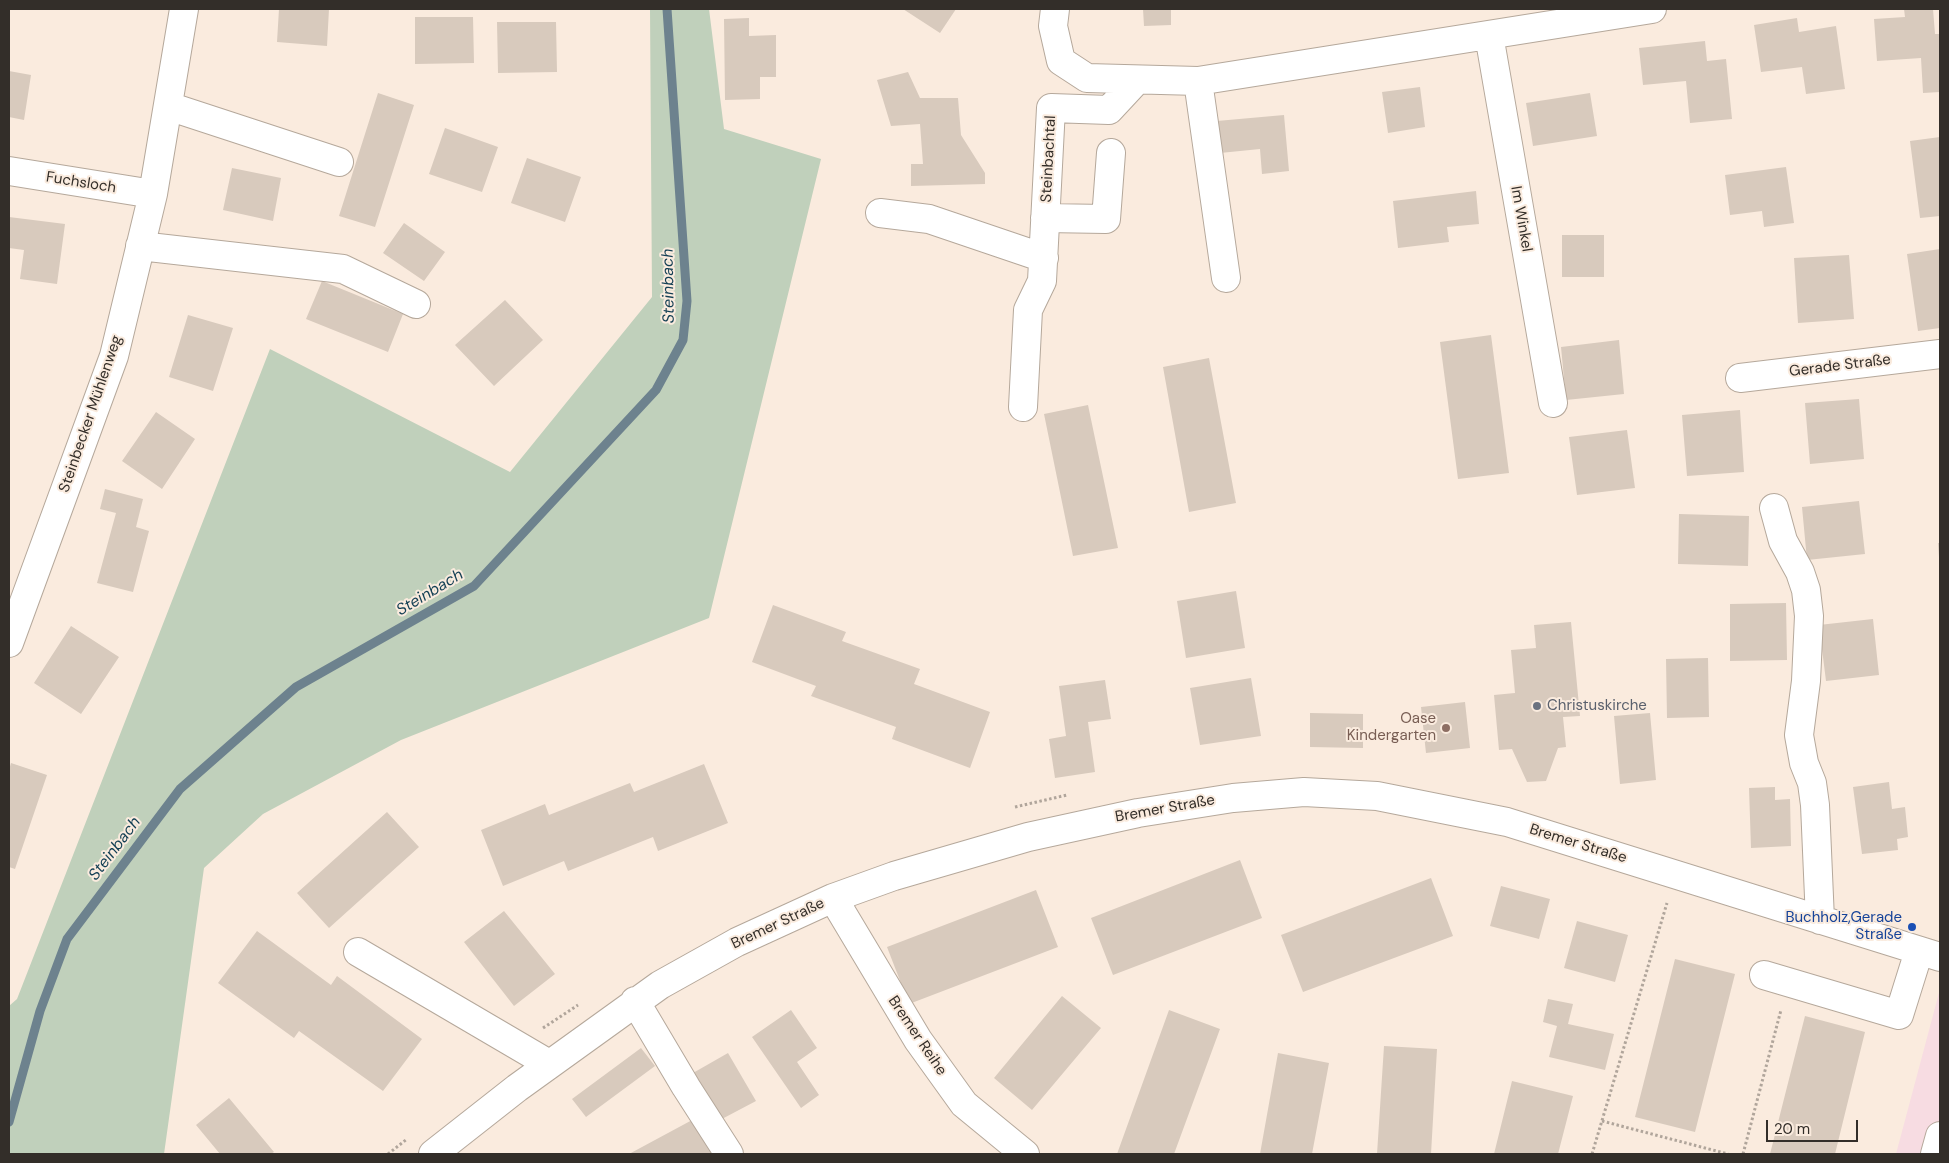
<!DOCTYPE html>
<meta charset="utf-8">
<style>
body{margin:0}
#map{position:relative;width:1949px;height:1163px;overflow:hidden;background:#faebde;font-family:"DM Sans",sans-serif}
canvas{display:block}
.frame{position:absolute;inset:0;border:10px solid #332e29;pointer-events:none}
.scale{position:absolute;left:1766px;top:1120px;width:92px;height:22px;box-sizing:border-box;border:2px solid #332e29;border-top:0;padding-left:6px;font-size:15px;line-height:18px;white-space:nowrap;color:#332e29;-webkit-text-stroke:4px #faebde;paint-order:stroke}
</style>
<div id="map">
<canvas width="1949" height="1163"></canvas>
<div class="frame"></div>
<div class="scale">20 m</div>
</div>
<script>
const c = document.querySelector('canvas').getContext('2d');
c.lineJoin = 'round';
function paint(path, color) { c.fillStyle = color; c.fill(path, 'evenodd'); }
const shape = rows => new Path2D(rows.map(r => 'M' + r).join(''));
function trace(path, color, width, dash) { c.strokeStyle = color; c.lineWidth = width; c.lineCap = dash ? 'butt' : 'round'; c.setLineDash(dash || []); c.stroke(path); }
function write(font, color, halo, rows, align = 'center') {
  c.font = font + ' "DM Sans",sans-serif'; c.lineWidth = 4; c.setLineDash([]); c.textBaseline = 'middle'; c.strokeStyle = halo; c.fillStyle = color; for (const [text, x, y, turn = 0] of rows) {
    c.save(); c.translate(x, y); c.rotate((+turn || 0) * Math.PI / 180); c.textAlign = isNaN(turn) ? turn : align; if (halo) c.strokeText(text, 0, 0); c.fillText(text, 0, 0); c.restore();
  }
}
const commercial = shape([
 [1940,989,1940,1154,1896,1154]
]);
const green = shape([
 [650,9,709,9,724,129,821,159,709,618,401,740,263,814,204,868,164,1154,9,1154,9,1006,17,999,270,349,510,472,652,297]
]);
const stream = shape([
 [9,1122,40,1011,67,939,180,789,296,687,474,586,656,390,683,340,687,301,667,9]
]);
const building = shape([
 [279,9,329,9,327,46,277,42],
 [903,9,956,9,940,33],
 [1143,9,1171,9,1171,25,1144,26],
 [1904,9,1933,9,1935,34,1940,34,1940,92,1923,93,1921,58,1877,61,1874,19,1905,17],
 [415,17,473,17,474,63,415,64],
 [749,18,749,36,776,35,776,77,760,77,760,99,725,100,724,19],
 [1797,18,1799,32,1836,26,1845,89,1806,94,1802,67,1761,72,1754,25],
 [497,22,556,22,557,72,498,73],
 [1705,41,1707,61,1726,59,1732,119,1690,123,1686,81,1643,85,1639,48],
 [9,71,31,75,24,120,9,117],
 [908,72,920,98,958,98,961,135,985,173,985,184,911,186,911,164,923,164,920,124,891,126,877,80],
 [1420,87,1425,127,1388,133,1382,92],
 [378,93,414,105,375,227,339,216],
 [1590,93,1597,136,1533,146,1526,103],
 [1284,115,1289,171,1262,174,1260,149,1220,153,1217,121],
 [445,128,498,147,482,192,429,174],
 [1940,137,1940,216,1920,218,1910,141],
 [527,158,581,177,565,222,511,203],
 [1786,167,1794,223,1764,227,1762,211,1730,215,1725,175],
 [232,168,281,178,273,221,223,210],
 [1476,191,1479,224,1447,227,1449,242,1398,248,1393,201],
 [9,217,65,224,57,284,20,279,24,250,9,248],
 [404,223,445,252,424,281,383,253],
 [1562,235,1604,235,1604,277,1562,277],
 [1940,249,1940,328,1918,331,1907,254],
 [1849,255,1854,319,1798,323,1794,258],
 [322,281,403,314,388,352,306,319],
 [505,300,543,340,494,386,455,345],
 [188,315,233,328,213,391,169,377],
 [1491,335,1509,473,1458,479,1440,342],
 [1619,340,1624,394,1566,400,1561,347],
 [1209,358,1236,503,1189,512,1163,367],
 [1859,399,1864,459,1810,464,1805,403],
 [1088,405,1118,548,1073,556,1044,414],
 [1740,410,1744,472,1687,476,1682,415],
 [156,412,195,439,162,489,122,461],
 [1627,430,1635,488,1577,495,1569,437],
 [105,489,143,499,136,527,149,531,133,592,97,583,116,513,100,509],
 [1859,501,1865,554,1807,560,1802,507],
 [1679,514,1749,516,1748,566,1678,564],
 [1938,543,1940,543,1940,557,1939,557],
 [1236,591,1245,648,1186,658,1177,601],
 [1786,603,1787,660,1730,661,1730,604],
 [773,605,846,632,842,641,920,669,914,684,990,712,970,768,892,739,896,727,811,696,816,686,752,662],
 [1873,619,1879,675,1826,681,1819,625],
 [1571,622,1580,716,1563,717,1566,747,1558,748,1546,781,1527,782,1512,749,1499,750,1494,695,1515,693,1511,650,1536,648,1534,625],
 [71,626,119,657,81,714,34,683],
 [1708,658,1709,717,1667,718,1666,659],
 [1251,678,1261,736,1200,745,1190,688],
 [1105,680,1111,719,1088,722,1095,772,1055,778,1049,739,1066,736,1059,686],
 [1465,702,1470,748,1426,753,1421,707],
 [1310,713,1363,714,1363,748,1310,747],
 [1650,713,1656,780,1620,784,1614,716],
 [11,763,47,775,15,869,9,867,9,770],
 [704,764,728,823,658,851,653,837,568,871,564,861,503,886,481,830,545,804,549,815,630,783,634,792],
 [1889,782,1892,809,1905,807,1908,837,1897,839,1898,850,1862,854,1853,787],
 [1775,787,1775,800,1790,799,1791,846,1751,848,1749,788],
 [387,812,419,847,329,928,297,893],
 [1240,860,1262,918,1113,975,1091,918],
 [1431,878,1453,936,1303,992,1281,935],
 [1501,886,1550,899,1539,939,1490,926],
 [1036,890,1058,947,909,1004,887,947],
 [504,911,555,974,514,1006,464,942],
 [1577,921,1628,935,1615,982,1564,968],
 [257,931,331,985,337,976,422,1039,383,1091,299,1031,294,1038,218,983],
 [1675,959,1735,974,1695,1132,1635,1117],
 [1062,996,1101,1028,1032,1110,994,1078],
 [1548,999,1573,1004,1568,1024,1614,1034,1605,1070,1549,1057,1557,1026,1543,1022],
 [791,1010,817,1048,797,1062,819,1095,801,1108,752,1037],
 [1169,1010,1220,1029,1174,1154,1117,1154],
 [1805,1016,1865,1032,1835,1154,1770,1154],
 [1384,1046,1437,1049,1431,1154,1377,1154],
 [641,1048,655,1066,586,1117,572,1099],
 [728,1053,756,1101,720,1120,693,1073],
 [1278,1053,1329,1063,1312,1154,1260,1154],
 [1512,1081,1573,1096,1558,1154,1494,1154],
 [229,1098,274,1152,271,1154,220,1154,196,1125],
 [694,1119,713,1154,629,1154]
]);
const path = shape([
 [1015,807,1067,795],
 [543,1028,578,1005],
 [1602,1121,1728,1154],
 [388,1154,407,1139],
 [1592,1154,1667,903],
 [1743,1154,1781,1010]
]);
const minor = shape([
 [1055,9,1053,26,1061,61,1087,78,1198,81,1652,9],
 [1489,35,1553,403],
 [1198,81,1226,278],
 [168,106,339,162],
 [9,171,153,194],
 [880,213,929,219,1044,258],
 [1045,218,1106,219,1111,153],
 [140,246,343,269,416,304],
 [1740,378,1940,354],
 [1023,407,1028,310,1042,281,1051,108,1109,110,1136,81],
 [1774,508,1783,541,1800,572,1806,590,1809,616,1806,681,1799,735,1804,763,1812,783,1815,805,1820,920],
 [9,643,114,356,153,194,184,9],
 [833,898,918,1040,964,1104,1025,1154],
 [358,952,549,1064],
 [1764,975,1899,1015,1919,951],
 [635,1001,686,1087,729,1154],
 [433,1154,517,1088,660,985,737,942,833,898,894,876,1028,837,1138,813,1233,798,1304,792,1377,796,1507,822,1940,957],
 [1935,1154,1940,1136]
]);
const markers = [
 [1537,706,5,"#6b7280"],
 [1446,728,5,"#8d6e63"],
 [1912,927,5,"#1a4fb4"]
];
const streetNames = [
 ["Steinbachtal",1049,159,-87],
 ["Fuchsloch",81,183,9],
 ["Im Winkel",1521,219,80],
 ["Gerade Straße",1840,366,-7],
 ["Steinbecker Mühlenweg",91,414,-71],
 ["Bremer Straße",1165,809,-10],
 ["Bremer Straße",1578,844,17],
 ["Bremer Straße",778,924,-25],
 ["Bremer Reihe",917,1036,56]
];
const worshipNames = [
 ["Christuskirche",1547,706]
];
const educationNames = [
 ["Oase",1436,719],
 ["Kindergarten",1436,736]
];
const transitNames = [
 ["Buchholz,Gerade",1902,918],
 ["Straße",1902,935]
];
const waterNames = [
 ["Steinbach",669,286,-91],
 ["Steinbach",430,593,-31],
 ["Steinbach",115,849,-53]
];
paint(commercial, '#f7dce2');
paint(green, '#c0d0bb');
trace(stream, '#6d828e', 9);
paint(building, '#d8cabd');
trace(minor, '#b5a89b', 30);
trace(path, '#b0a59b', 3, [2.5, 2.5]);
trace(minor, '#fff', 28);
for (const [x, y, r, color] of markers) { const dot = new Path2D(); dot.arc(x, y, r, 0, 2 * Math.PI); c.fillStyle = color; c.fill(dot); trace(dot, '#faebde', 2); }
write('15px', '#332e29', '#faebde', streetNames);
write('15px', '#5b616d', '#faebde', worshipNames, 'left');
write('15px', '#785e54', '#faebde', educationNames, 'right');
write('15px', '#164399', '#faebde', transitNames, 'right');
write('italic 16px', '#133f54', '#faebde', waterNames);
</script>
